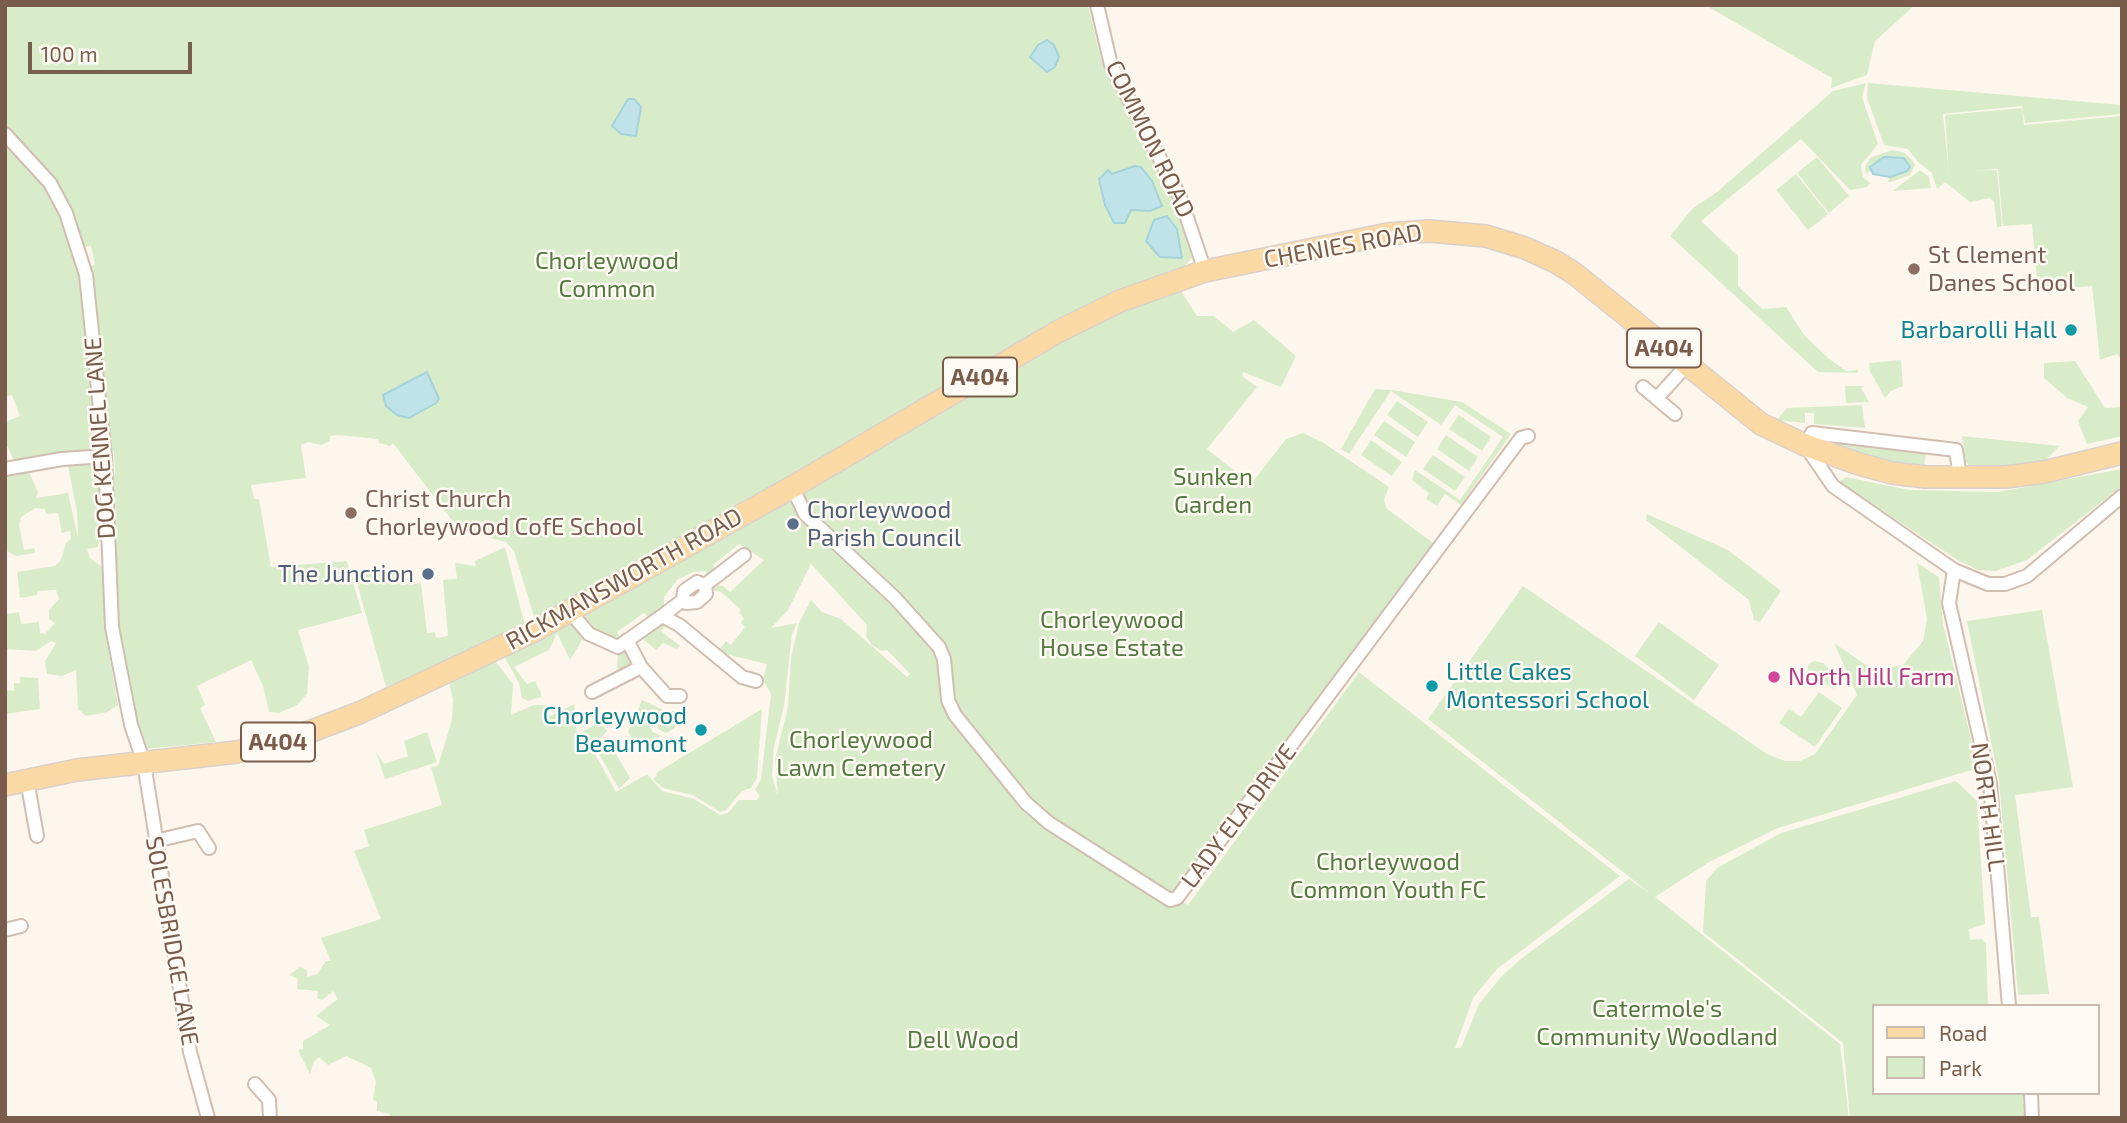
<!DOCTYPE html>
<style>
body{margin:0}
#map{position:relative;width:2127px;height:1123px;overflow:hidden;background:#fdf6ec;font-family:"Exo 2",sans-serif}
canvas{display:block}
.frame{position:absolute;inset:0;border:7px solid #7a5c4d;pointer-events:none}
.legend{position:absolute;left:1872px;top:1004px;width:228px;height:91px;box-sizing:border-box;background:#fffaf3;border:2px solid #cabbb1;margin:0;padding:9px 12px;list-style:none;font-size:21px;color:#7a5c4d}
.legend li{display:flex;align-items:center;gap:14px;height:35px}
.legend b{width:35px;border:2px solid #cabbb1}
.scale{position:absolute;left:28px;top:42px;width:164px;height:32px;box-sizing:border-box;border:4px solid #7a5c4d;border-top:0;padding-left:9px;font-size:21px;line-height:24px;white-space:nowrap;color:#7a5c4d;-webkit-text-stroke:5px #fffaf3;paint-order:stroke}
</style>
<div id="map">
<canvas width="2127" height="1123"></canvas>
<div class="frame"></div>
<ul class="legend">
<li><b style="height:9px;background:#fbd9a5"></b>Road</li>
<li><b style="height:19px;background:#d8ecc9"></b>Park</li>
</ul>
<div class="scale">100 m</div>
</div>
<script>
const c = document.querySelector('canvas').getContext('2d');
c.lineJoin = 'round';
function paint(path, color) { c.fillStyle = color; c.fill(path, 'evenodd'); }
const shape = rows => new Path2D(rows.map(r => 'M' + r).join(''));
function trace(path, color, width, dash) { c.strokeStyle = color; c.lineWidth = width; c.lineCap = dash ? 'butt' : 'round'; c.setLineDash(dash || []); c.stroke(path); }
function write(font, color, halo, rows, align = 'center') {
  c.font = font + ' "Exo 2",sans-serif'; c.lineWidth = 5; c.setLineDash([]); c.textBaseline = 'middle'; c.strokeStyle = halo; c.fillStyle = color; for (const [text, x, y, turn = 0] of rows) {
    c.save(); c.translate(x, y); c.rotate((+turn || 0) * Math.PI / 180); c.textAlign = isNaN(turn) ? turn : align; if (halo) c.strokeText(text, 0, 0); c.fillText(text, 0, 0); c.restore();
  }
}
const green = shape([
 [5,5,1088,5,1102,63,1135,128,1158,164,1181,218,1192,258,1181,270,1134,285,535,620,514,551,506,542,471,533,454,523,393,443,390,446,379,443,378,439,338,435,330,436,330,441,321,445,308,442,301,445,306,478,251,485,254,499,259,499,271,567,347,561,362,613,298,630,309,667,307,694,297,705,279,713,269,712,263,686,251,660,197,686,205,705,200,708,216,742,146,749,136,722,115,622,109,479,115,475,114,451,106,449,90,267,95,264,91,246,83,247,49,176,5,127],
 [1705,5,1915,5,1875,41,1867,75,1831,88,1832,78],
 [1866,83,1862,97,1878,144,1861,165,1863,177,1870,183,1867,187,1850,190,1801,139,1701,221,1738,256,1738,286,1762,309,1786,307,1804,335,1828,358,1846,371,1859,370,1857,373,1818,372,1670,236,1692,209,1717,192,1833,91],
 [1868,83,2122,105,2122,114,2025,123,2022,106,1943,114,1949,174,1945,115,2022,108,2024,125,2122,116,2122,361,2117,354,2100,360,2092,286,2038,291,2032,224,2003,226,1998,169,1971,171,1997,170,2002,226,1997,227,1994,202,1990,198,1970,202,1945,182,1937,189,1932,173,1919,163,1908,149,1884,145,1867,98],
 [5,142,33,170,48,192,66,229,75,256,84,315,96,444,94,452,16,466,8,447,5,447,5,422,20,416,12,395,5,397],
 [1892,150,1903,152,1913,161,1915,165,1910,175,1891,182,1888,182,1890,177,1899,174,1871,170,1866,174,1865,167,1870,158],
 [1817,157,1849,196,1829,213,1797,173],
 [1920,170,1929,177,1931,188,1893,191],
 [1796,174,1828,214,1808,230,1776,190],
 [1181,291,1197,316,1214,316,1233,332,1254,320,1296,356,1281,387,1243,372,1242,376,1257,387,1207,449,1251,484,1286,439,1303,433,1322,442,1389,487,1384,500,1387,509,1433,543,1173,895,1188,905,1359,672,1620,876,1497,969,1473,998,1455,1048,1461,1048,1479,1004,1502,976,1522,958,1629,879,1651,894,1428,719,1523,586,1767,754,1785,761,1800,761,1815,754,1857,695,1834,643,1866,665,1880,669,1903,665,1923,641,1927,619,1917,563,1939,577,1943,624,1978,768,1778,828,1709,862,1655,897,1840,1044,1849,1118,389,1118,390,1114,377,1111,377,1102,373,1099,376,1082,371,1068,359,1062,346,1056,328,1065,319,1057,313,1063,310,1074,298,1050,303,1049,303,1041,330,1025,316,1016,338,999,333,991,322,1000,317,998,318,991,297,989,298,979,289,975,300,967,307,970,307,977,317,974,326,961,331,961,321,938,381,919,354,851,369,846,364,830,442,805,431,767,438,766,452,720,453,699,449,682,495,661,513,684,511,715,534,705,545,705,550,716,574,704,577,735,600,722,607,731,594,745,595,754,616,792,647,774,662,791,694,799,720,815,728,813,739,800,757,800,760,796,755,790,761,779,771,694,763,680,767,664,725,654,719,650,726,641,731,645,745,627,741,623,744,618,739,613,741,610,721,592,712,590,712,585,723,586,730,592,764,560,739,544,713,565,716,571,707,578,706,571,693,572,678,579,664,597,664,608,650,618,644,613,617,632,635,663,621,671,617,668,618,653,582,640,570,660,557,633,549,650,514,667,527,684,535,681,541,693,541,697,528,701,522,698,519,683,504,656,1063,340,1123,312],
 [802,554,867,625,866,636,872,645,881,651,887,650,910,674,907,677,841,619,822,612,811,600,799,623,791,658,788,707,775,760,778,796,772,776,774,747,784,706,792,634,797,623,771,628,788,610,811,564],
 [1901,360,1903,386,1891,391,1885,398,1870,371,1869,363],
 [2075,361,2105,408,2122,407,2122,436,2087,444,2078,421,2088,407,2067,398,2044,378,2044,363],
 [1845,386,1864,386,1861,388,1869,402,1846,403],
 [1375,389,1392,390,1462,402,1511,434,1461,505,1445,494,1437,506,1426,499,1429,493,1412,480,1415,470,1460,500,1503,437,1455,405,1441,425,1391,391,1349,454,1341,449],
 [1397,401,1428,422,1418,437,1387,415],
 [1862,405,1865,428,1814,424,1814,413,1805,413,1805,423,1777,420,1787,408],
 [1459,415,1491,437,1482,451,1449,429],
 [1384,421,1415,442,1406,457,1374,435],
 [1446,435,1478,457,1469,471,1437,449],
 [1962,436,2060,446,2042,463,1972,468,1966,462],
 [1371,440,1402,462,1392,476,1361,455],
 [1835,442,1926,453,1924,468,1885,462,1829,444],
 [1433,455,1465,477,1455,491,1423,469],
 [91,462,98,469,101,536,98,547,87,549,90,558,102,567,106,636,118,705,107,712,86,716,78,709,76,670,62,676,47,674,45,661,56,643,51,641,36,651,5,649,7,614,19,612,21,624,39,622,40,633,45,634,55,623,49,619,49,610,59,599,56,590,38,591,37,595,20,598,17,572,55,566,61,560,66,543,71,539,70,531,62,533,58,513,46,514,45,509,35,508,21,517,19,525,24,550,34,548,35,553,16,556,5,550,5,474,28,470,38,492,36,498,68,493,78,538,77,512,68,465],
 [2122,469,2122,486,2027,560,1996,571,1978,570,1959,561,1839,482,1846,477,1909,490,1998,492],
 [1647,514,1728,550,1781,591,1760,622,1754,620,1749,600,1646,520],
 [505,547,525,626,386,687,355,576,399,569,401,585,421,583,427,633,435,632,436,638,448,636,443,580,457,579,455,563,476,566,475,561],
 [2042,610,2073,787,2015,795,2031,917,2039,917,2049,994,2018,995,1999,781,1967,621],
 [1659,622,1719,665,1694,700,1635,656],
 [662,623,666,625,661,631,680,646,677,649,663,643,656,650,641,637],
 [1814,661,1823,663,1831,670,1834,689,1808,673,1808,665],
 [20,677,38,678,40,709,5,714,5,690,14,691,14,683,20,683],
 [1819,692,1842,708,1815,747,1779,723,1789,709,1801,717],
 [642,700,666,711,684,711,674,729,666,733,658,729,657,723,650,727,653,732,662,736,648,743,631,737,628,732],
 [762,709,757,778,751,788,742,791,726,810,720,812,693,795,663,788,653,779,657,776,656,773],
 [427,732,437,762,385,779,376,752,384,764,408,756,404,741],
 [606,737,630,778,619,789,599,754,598,745],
 [1956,781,1977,801,1985,924,1969,929,1970,940,1982,939,1986,943,1988,1006,1873,1006,1873,1093,2024,1093,2025,1118,1850,1118,1843,1043,1703,932,1706,881,1717,868,1781,833]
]);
const water = shape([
 [1047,40,1054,45,1059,57,1055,67,1047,72,1030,57,1038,45,1047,40],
 [628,99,634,99,641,107,636,136,621,134,612,126,628,99],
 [1884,157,1904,158,1910,167,1907,171,1890,177,1873,174,1870,167,1884,157],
 [1135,166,1141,167,1152,181,1162,206,1150,211,1131,210,1125,223,1114,223,1105,205,1099,179,1108,170,1112,174,1135,166],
 [1167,216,1177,229,1182,258,1160,257,1146,241,1154,220,1167,216],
 [427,372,439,399,436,403,409,418,397,415,386,406,383,395,427,372]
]);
const minor = shape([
 [1097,5,1111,65,1180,197,1205,271],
 [5,134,50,183,66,213,86,275,105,456,112,627,131,725,144,763,190,1052,208,1118],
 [1643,387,1675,414],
 [1657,398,1686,366],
 [5,469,62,459,105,456],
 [1960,477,1956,450,1812,433,1805,445,1833,486,1954,570,1988,584,2005,584,2027,576,2122,496],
 [796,484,796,495,805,514,895,598,939,647,944,659,948,700,955,715,1026,803,1049,823,1170,900,1177,898,1521,438,1528,436],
 [1954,570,1949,603,1990,783,2009,1006],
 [697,582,705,585,706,594,697,602,686,603,683,600,684,591,697,582],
 [705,585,744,555],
 [570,612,589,634,618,647,662,616,679,625,742,677,756,681],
 [662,616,683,600],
 [627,640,641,667,667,696,680,696],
 [592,692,641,667],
 [27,780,37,836],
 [155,841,198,831,209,848],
 [5,930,21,926],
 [255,1084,269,1100,270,1118],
 [2031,1093,2032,1118]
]);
const primary = shape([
 [5,785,77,770,237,752,301,735,359,713,532,632,796,485,1059,331,1120,301,1205,271,1388,234,1429,231,1486,236,1525,248,1556,262,1575,274,1761,424,1805,445,1859,464,1892,473,1926,477,2006,477,2044,472,2122,453]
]);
const markers = [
 [1914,269,7,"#8d6e63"],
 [2071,330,7,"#0f9aa8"],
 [351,513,7,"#8d6e63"],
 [793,524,7,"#5c6f8a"],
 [428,574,7,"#5c6f8a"],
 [1774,677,7,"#d1479c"],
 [1432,686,7,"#0f9aa8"],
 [701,730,7,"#0f9aa8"]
];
const shields = [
 [1664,348,74],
 [980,377,74],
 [278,742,74]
];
const shieldNames = [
 ["A404",1664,348],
 ["A404",980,377],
 ["A404",278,742]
];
const streetNames = [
 ["COMMON ROAD",1150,139,64],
 ["CHENIES ROAD",1343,246,-10],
 ["DOG KENNEL LANE",100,438,-94],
 ["RICKMANSWORTH ROAD",624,579,-29],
 ["NORTH HILL",1988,807,82],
 ["LADY ELA DRIVE",1239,816,-53],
 ["SOLESBRIDGE LANE",172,941,80]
];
const educationNames = [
 ["St Clement",1928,255],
 ["Danes School",1928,283],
 ["Christ Church",365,499],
 ["Chorleywood CofE School",365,527]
];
const parkNames = [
 ["Chorleywood",607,261],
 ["Common",607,289],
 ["Sunken",1213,477],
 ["Garden",1213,505],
 ["Chorleywood",1112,620],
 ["House Estate",1112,648],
 ["Chorleywood",861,740],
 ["Lawn Cemetery",861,768],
 ["Chorleywood",1388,862],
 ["Common Youth FC",1388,890],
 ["Catermole's",1657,1009],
 ["Community Woodland",1657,1037],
 ["Dell Wood",963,1040]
];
const cultureNames = [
 ["Barbarolli Hall",2057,330],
 ["Little Cakes",1446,672,"left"],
 ["Montessori School",1446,700,"left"],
 ["Chorleywood",687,716],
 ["Beaumont",687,744]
];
const serviceNames = [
 ["Chorleywood",807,510],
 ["Parish Council",807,538],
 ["The Junction",414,574,"right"]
];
const hotelNames = [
 ["North Hill Farm",1788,677]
];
paint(green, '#d8ecc9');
paint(water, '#bfe3e8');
trace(water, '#a5d3da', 2);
trace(minor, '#d1beb0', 16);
trace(primary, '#dad1cd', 24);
trace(minor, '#fff', 12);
trace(primary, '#fbd9a5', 21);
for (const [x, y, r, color] of markers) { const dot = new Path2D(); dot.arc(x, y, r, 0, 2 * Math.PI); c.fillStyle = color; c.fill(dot); trace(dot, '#fffaf3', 2.5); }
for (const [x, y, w] of shields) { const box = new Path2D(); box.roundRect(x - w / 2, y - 19.5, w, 39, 5); c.fillStyle = '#fffaf3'; c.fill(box); trace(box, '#7a5c4d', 2); }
write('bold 23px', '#7a5c4d', null, shieldNames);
write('24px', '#7a5c4d', '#fffaf3', streetNames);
write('24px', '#785e54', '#fffaf3', educationNames, 'left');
write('24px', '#537a41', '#fffaf3', parkNames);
write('24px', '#0d838f', '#fffaf3', cultureNames, 'right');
write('24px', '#4e5e75', '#fffaf3', serviceNames, 'left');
write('24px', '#b23c85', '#fffaf3', hotelNames, 'left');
</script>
